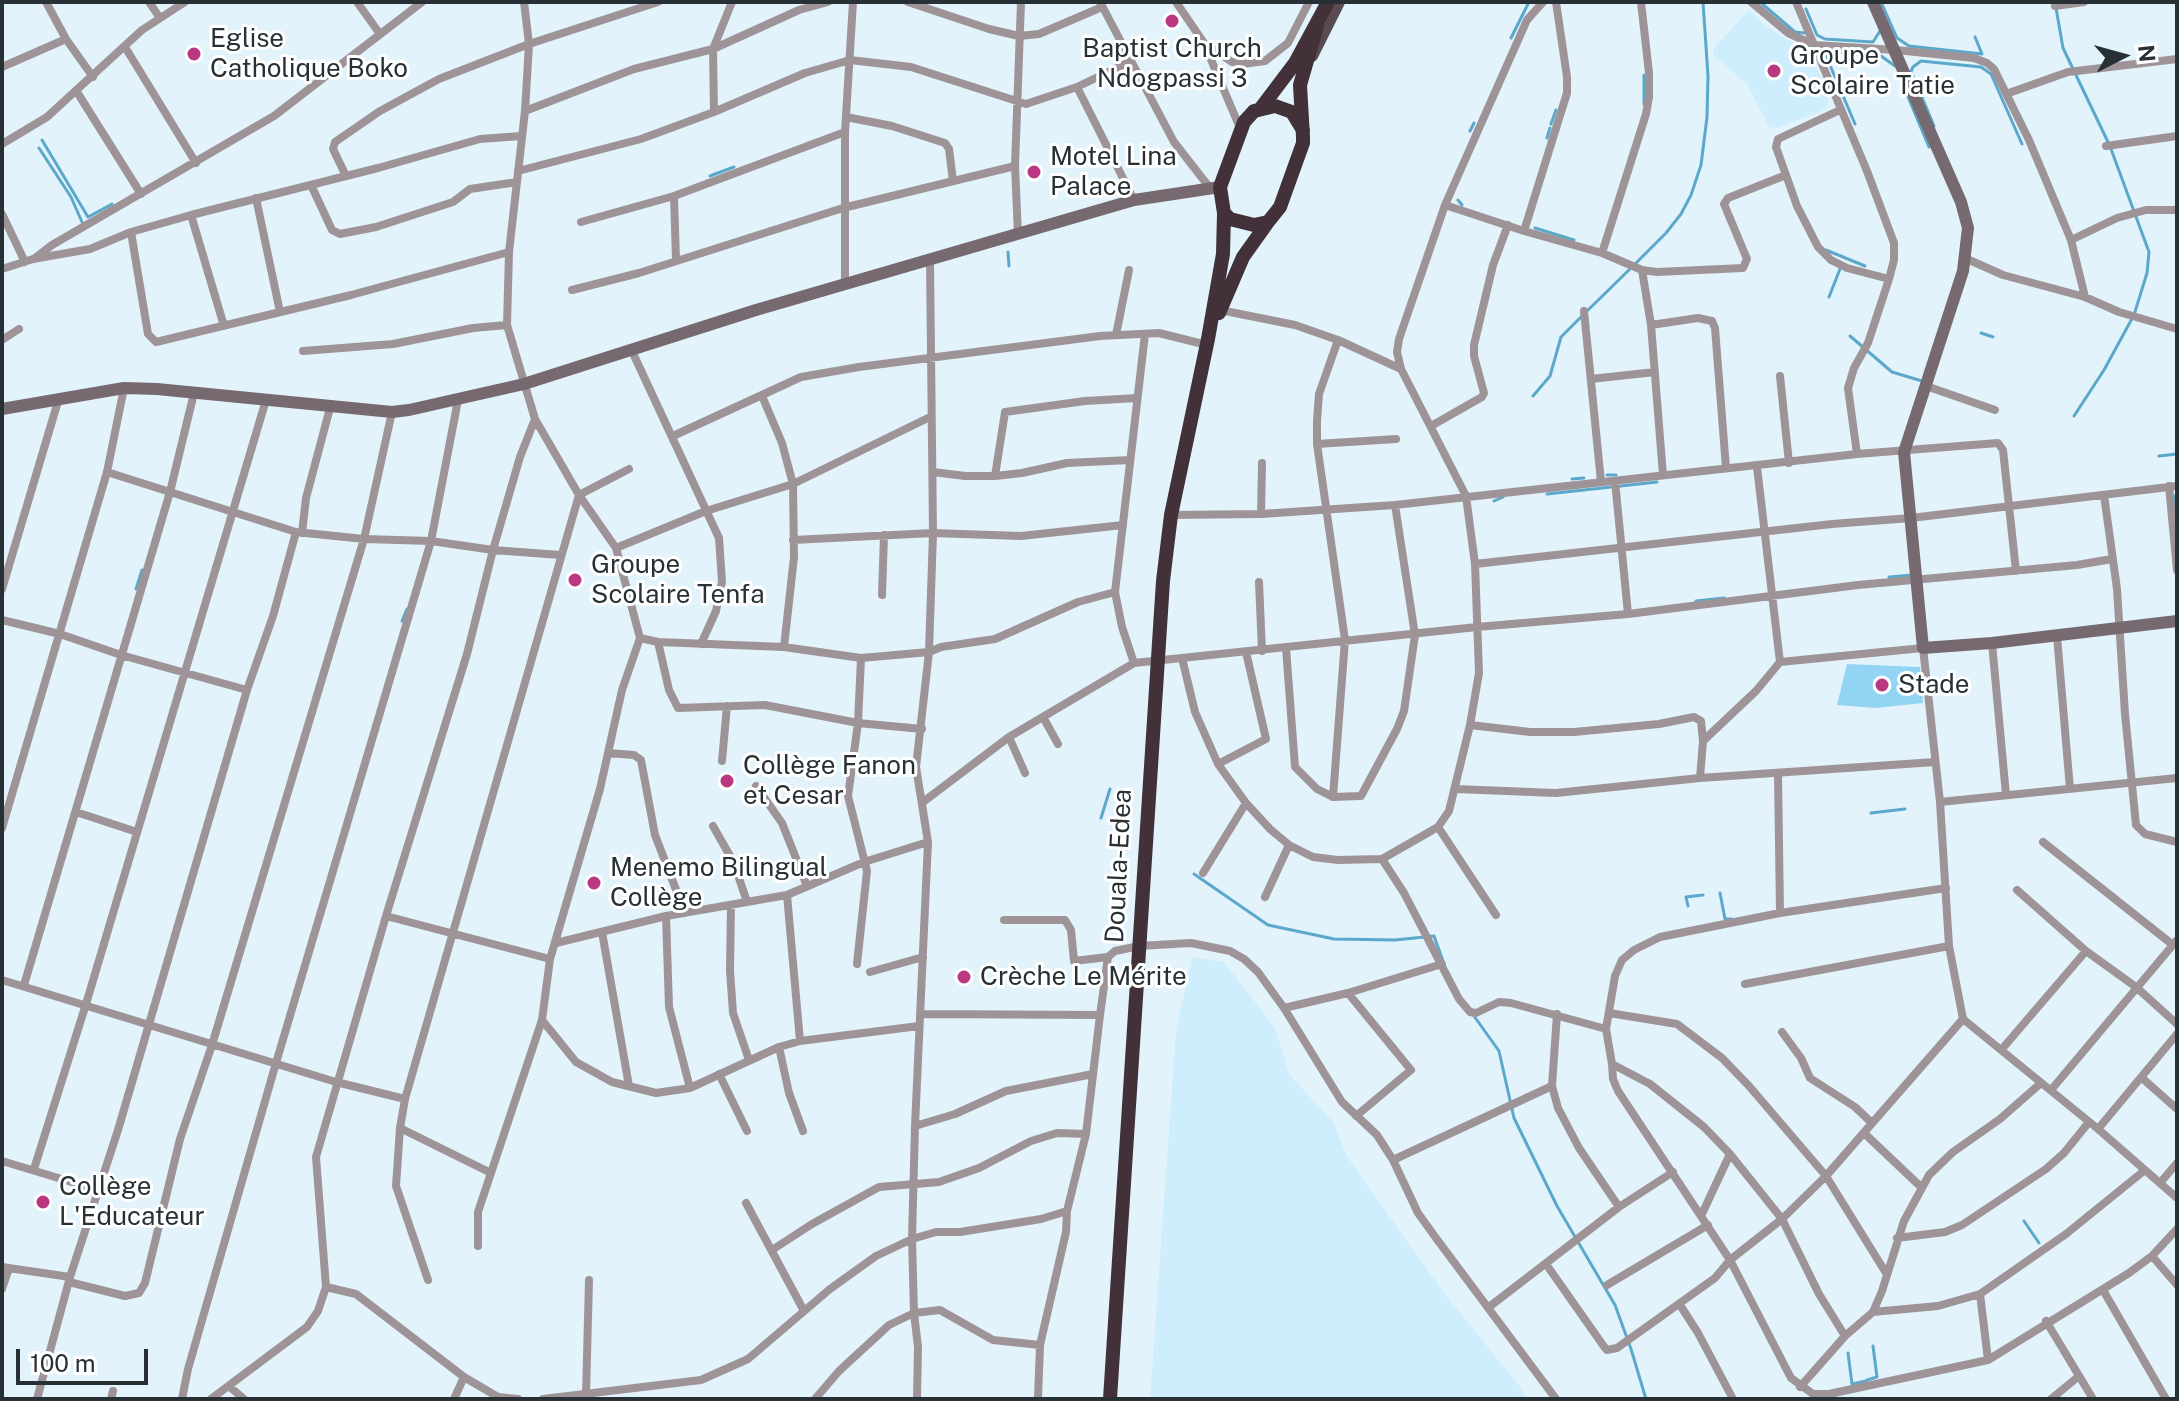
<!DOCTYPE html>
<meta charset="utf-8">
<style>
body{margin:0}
#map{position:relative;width:2179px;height:1401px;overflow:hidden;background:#e2f3fc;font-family:"Public Sans",sans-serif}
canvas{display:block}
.frame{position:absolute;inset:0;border:4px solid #273034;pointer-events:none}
.north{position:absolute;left:2083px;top:16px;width:80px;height:80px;-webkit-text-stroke:6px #fff;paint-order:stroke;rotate:84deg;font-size:22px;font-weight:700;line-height:32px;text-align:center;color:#273034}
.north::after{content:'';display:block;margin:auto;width:28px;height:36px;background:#273034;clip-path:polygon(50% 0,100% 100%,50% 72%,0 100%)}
.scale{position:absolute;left:16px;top:1349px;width:132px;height:36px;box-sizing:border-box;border:4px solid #273034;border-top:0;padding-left:10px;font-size:24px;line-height:28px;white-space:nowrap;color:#273034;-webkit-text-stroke:6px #fff;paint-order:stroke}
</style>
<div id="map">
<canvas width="2179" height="1401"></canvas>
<div class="frame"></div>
<div class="north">N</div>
<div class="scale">100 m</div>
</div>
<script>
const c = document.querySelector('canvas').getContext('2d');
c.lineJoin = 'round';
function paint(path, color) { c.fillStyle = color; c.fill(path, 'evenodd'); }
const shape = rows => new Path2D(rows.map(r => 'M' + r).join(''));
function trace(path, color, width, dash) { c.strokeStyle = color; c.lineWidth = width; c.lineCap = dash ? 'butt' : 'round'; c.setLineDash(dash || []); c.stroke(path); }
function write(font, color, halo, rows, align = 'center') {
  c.font = font + ' "Public Sans",sans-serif'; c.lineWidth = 6; c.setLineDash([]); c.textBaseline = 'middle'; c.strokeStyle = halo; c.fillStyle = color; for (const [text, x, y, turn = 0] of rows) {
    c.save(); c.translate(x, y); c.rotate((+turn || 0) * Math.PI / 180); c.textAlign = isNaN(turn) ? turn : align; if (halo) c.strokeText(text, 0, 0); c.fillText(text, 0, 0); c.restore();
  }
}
const built = shape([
 [1749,10,1762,23,1780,36,1802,47,1813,58,1829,99,1826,109,1777,128,1769,127,1747,84,1714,56,1713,49],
 [1192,957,1224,962,1275,1028,1289,1074,1334,1123,1346,1155,1444,1293,1521,1388,1527,1399,1150,1399,1176,1031]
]);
const green = shape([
 [1847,664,1920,667,1923,703,1875,708,1837,705]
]);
const stream = shape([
 [1760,2,1795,32,1804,33],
 [1881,2,1897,38,1909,46,1982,54,1975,37],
 [2056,8,2063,48,2108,142],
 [1806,9,1817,35,1825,39,1873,42,1880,31],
 [1511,38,1529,2],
 [1824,51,1855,124],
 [1827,57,1834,52,1881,56,1895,66],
 [1644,75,1644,104],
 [1901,80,1929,147],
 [1551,124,1556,110],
 [1934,126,1911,71,1913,67,1921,61,1981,67,1991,74,2022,144],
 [1470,131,1474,123],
 [1547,138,1550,128],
 [42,140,88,217,112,204],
 [39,148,71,197,82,222],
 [710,176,734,167],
 [1458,200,1462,205],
 [1535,228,1574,240],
 [1826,250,1865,266],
 [1008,252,1009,266],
 [1636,263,1666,233,1681,214,1691,195,1701,165,1707,117,1708,76,1703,2],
 [1829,297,1840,269],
 [1587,311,1630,269],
 [1981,333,1993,337],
 [1850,336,1892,372,1922,381],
 [1533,396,1550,376,1561,337,1582,316],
 [2074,416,2104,370,2134,315,2147,273,2149,252,2111,149],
 [2159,456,2177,454],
 [1607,475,1616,475],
 [1572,479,1584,478],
 [1547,494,1657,482],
 [2175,496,2177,515],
 [1494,501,1503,497],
 [1889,577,1913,575],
 [136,589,142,570],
 [1696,601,1724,598],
 [402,621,407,609],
 [1871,813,1905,809],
 [1101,818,1110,789],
 [1194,874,1268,925,1334,939,1395,940,1434,936,1443,961],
 [1720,893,1725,919,1732,919],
 [1688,906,1686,897,1703,895],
 [1474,1016,1499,1051,1514,1118,1557,1206,1615,1305,1631,1349,1646,1399],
 [2024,1221,2039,1243],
 [1848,1353,1852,1384,1866,1381],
 [1867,1380,1877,1377,1873,1346]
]);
const street = shape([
 [46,2,66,39,93,77],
 [149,2,160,18],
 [357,2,380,34],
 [524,2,529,44,525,111,509,252,507,325,535,419,579,495,616,548,640,638,658,642,784,647,861,658,929,652,941,647,995,639,1078,602,1115,592],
 [908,2,989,29,1019,36,1039,34,1102,7],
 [1100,2,1174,142,1210,188],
 [1176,2,1204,43,1240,128],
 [1556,2,1567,77,1567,93,1524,231,1602,253,1642,270,1657,272,1743,268,1747,259,1724,204,1728,198,1786,175],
 [1751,2,1788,33,1814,45,1896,50,1974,58,1987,63,1994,69,2029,140,2071,240,2085,297],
 [1796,2,1867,171,1894,243,1894,260,1889,279,1868,343,1854,368,1848,388,1857,454],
 [2055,6,2084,2],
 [1204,43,1232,62,1243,64,1265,61,1288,43,1309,2],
 [125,47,196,163],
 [2,67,66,39],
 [1077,87,1134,200],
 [77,92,141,194],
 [2006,94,2068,72,2177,59],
 [1840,110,1778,139,1776,147,1797,206,1818,247,1831,260,1847,268,1889,279],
 [525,111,634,69,713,49,799,10,828,2],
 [714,112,713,49,732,2],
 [846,117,892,126,945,143,949,149,953,181],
 [2,144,47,117,142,30,185,2],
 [2106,146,2177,136],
 [518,171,641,139,714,112,805,73,850,60,911,67,1026,104,1077,87,1131,61],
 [346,176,333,149,335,142,380,111,439,79,529,44,658,2],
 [311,185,332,230,340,234,376,227,453,202,470,189,517,182],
 [674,196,676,260],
 [256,198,280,312],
 [1445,205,1524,231],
 [2,214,25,262],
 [191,215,224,326],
 [581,222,674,196,845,132],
 [131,232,148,334,156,342,351,295,509,252],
 [1018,235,1015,166,1021,2],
 [2071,240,2117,218,2146,210,2177,210],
 [1602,253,1646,114,1649,97,1649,73,1641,2],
 [34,259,52,245,274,116,422,2],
 [1967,259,2003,275,2085,297,2119,312,2177,329],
 [2,269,33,259,90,249,131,232,191,215,378,168,480,139,521,136],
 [1642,270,1651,325,1663,475],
 [845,284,845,132,853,2],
 [572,290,639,273,843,208,1015,166],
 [1584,311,1601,482],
 [1651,325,1698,318,1712,321,1715,328,1726,468],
 [1116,335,1129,270],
 [2,340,19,329],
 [631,349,719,538,722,582,716,611,701,644],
 [303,351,393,344,473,328,507,325],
 [1401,369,1397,352,1399,339,1445,205,1527,20,1543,2],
 [1780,376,1789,463],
 [1591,379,1655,372],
 [1926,386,1995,410],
 [762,396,782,443,793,484,794,557,784,647],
 [1431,426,1482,397,1484,393,1474,356,1474,345,1493,265,1508,225],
 [673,436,801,377,859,367,1100,336,1159,333,1207,345],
 [1317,444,1396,439],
 [1757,467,1780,662],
 [107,472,296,532,364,539,431,541,493,550,560,555],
 [933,472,965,476,995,476,1022,473,1067,463,1130,460],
 [995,476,1005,412,1085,401,1137,398],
 [1615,481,1628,614],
 [2169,486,2177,570],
 [2104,495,2117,589,2125,714,2136,825,2145,834,2177,842],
 [1261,514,1262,463],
 [1171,515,1261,514,1395,505,1857,454,1998,443,2003,450,2016,571],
 [302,533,306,498,330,408],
 [793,540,933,533,1021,536,1123,525],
 [616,548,706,511,793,484,930,417],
 [1475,564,1832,524,1911,518,2177,486],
 [1259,582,1262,651],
 [2,589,59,398],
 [882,595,884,535],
 [2,620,60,634,121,655,247,690],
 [2057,636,2070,789],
 [658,642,669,690,678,708,765,705,858,723,922,729],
 [1992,643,2006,795],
 [1286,648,1295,767,1317,789,1333,797,1361,796,1397,729,1404,711,1415,635,1395,505],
 [1182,658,1195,712,1218,764,1246,803,1270,829,1289,845,1313,857,1338,860,1382,859,1438,827,1449,811,1470,725,1479,673,1475,564,1466,496,1401,369,1338,340,1295,325,1220,310],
 [1134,663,1122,627,1115,592,1145,334],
 [1043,717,1058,744],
 [1470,725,1530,732,1574,732,1659,724,1694,717,1701,721,1703,741],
 [1009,737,1025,773],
 [608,753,634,755,641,760,655,835,685,913],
 [722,761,727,706],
 [1218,764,1266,739,1246,652],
 [1778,774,1780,913],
 [1700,778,1703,741,1756,691,1780,662,1923,648,1940,802,1949,946,1963,1019,2098,1129,2177,1198],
 [756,786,782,823,807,886],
 [1456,789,1556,793,1700,778,1935,762],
 [1333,797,1345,640,1317,444,1317,421,1319,394,1338,340],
 [923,802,1009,737,1134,663,1477,627,1628,614,1858,585,2077,565,2112,559],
 [1940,802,2177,778],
 [76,812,137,832],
 [713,826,734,863,747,902],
 [1438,827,1496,915],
 [2,828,107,472,124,388],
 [2043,842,2173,945],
 [1382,859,1404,893,1459,999,1470,1012,1476,1013,1499,1002,1511,1003,1606,1029],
 [1203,873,1246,803],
 [2017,890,2086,951,2136,987,2177,1024],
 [787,895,800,1041],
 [1265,897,1289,845],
 [731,905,730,971,733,1013,749,1060],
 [386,916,550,959],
 [666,916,669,1007,690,1088],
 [1004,920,1065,920,1071,930,1074,961,1108,957],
 [602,932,629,1086],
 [556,943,666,916,787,895,864,862,928,842],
 [857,964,867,871,848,796,858,723,861,658],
 [870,972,923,957],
 [2,980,336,1082,405,1099],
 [1745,984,1949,946],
 [24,985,170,492,194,393],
 [1348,993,1411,1070,1356,1116],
 [1284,1008,1348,993,1442,964],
 [1609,1013,1677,1024,1722,1058,1749,1086,1826,1176,1886,1273],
 [920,1014,1100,1015,1108,957,1115,951,1139,946,1191,943,1230,951,1244,959,1258,972,1284,1008,1342,1102,1377,1135,1393,1160,1418,1213,1433,1234,1556,1399],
 [1557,1014,1552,1086,1558,1108,1579,1148,1619,1207],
 [542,1020,576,1062,612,1082,656,1093,690,1088,779,1047,800,1041,919,1026],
 [1782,1032,1801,1058,1810,1078,1855,1107,1872,1123],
 [779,1047,789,1093,803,1131],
 [2002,1049,2086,951],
 [1612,1064,1613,1079,1618,1091,1730,1260,1791,1378,1813,1394,1829,1394,1988,1360,2129,1273,2152,1256,2177,1229],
 [719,1074,747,1131],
 [2142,1078,2177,1109],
 [2051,1090,2177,940],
 [915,1126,955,1114,1006,1091,1093,1074],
 [400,1128,491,1173],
 [2098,1129,2177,1034],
 [1864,1133,1921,1187],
 [1393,1160,1552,1086],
 [2,1161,98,1190],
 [34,1169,86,1004,266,400],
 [2160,1183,2177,1163],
 [746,1203,804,1311],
 [1701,1216,1730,1154],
 [1897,1238,1945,1232,1962,1225,2046,1169,2064,1153,2089,1122],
 [478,1246,478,1212,542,1020,550,959,600,789,622,690,640,638],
 [772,1250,812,1224,879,1187,939,1182,979,1168,1031,1141,1057,1133,1086,1134],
 [2152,1256,2177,1285],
 [1546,1264,1605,1348,1607,1350,1617,1348,1715,1278,1730,1260,1782,1219,1826,1176,1963,1019],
 [2,1267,70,1277],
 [428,1280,396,1186,400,1128,405,1099,579,495,629,469],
 [69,1282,125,1296,139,1293,145,1283,180,1139,212,1045,364,539,392,412],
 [1607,1285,1708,1225],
 [2,1289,9,1268],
 [2103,1290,2166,1399],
 [1980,1294,1988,1360],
 [1680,1305,1698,1333,1733,1399],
 [1489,1307,1619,1207,1673,1172],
 [1873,1312,1938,1306,1980,1294,2066,1234,2145,1170],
 [2046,1321,2093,1399],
 [1845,1336,1819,1294,1782,1219,1730,1154,1704,1127,1650,1084,1612,1064,1606,1029,1615,976,1622,960,1634,950,1660,937,1780,913,1946,888],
 [230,1387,244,1399],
 [1800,1387,1845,1336,1873,1312,1882,1291,1904,1221,1929,1175,1953,1152,2000,1119,2041,1083],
 [586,1395,589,1280],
 [37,1399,70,1277,118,1130,247,690,273,616,296,532],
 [111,1399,113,1391],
 [182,1399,188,1369,276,1063,431,541,458,400],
 [211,1399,307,1327,318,1311,326,1287],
 [454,1399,464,1377],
 [518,1399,498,1397,464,1377,356,1294,326,1287,316,1157,386,916,467,654,493,550,520,457,535,419],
 [543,1399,701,1380,748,1359,830,1289,876,1256,912,1239,936,1232,960,1232,1041,1219,1067,1211],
 [815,1399,839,1371,889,1325,914,1313,940,1310,993,1340,1040,1345,1066,1232,1067,1211,1086,1134,1100,1015],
 [917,1399,918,1347,914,1313,912,1239,915,1126,928,842,916,767,929,652,933,533,930,261],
 [1038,1399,1040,1345],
 [2051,1399,2079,1376]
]);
const secondary = shape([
 [1873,2,1961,202,1968,228,1963,271,1904,452,1923,648,1992,643,2177,621],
 [2,409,124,388,157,389,392,412,409,410,524,384,756,310,1134,200,1220,187]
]);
const primary = shape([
 [1312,56,1339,2]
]);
const highway = shape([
 [1261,108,1295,63,1328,2],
 [1303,130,1292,112,1275,106,1254,111,1244,122,1220,187,1224,213,1230,219,1254,225,1268,222,1280,207,1303,143,1303,137,1300,85,1317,26],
 [1219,313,1243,257,1268,222],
 [1110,1399,1163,581,1171,515,1208,339,1223,254,1224,213]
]);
const markers = [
 [1172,21,8,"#b93881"],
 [194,54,8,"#b93881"],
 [1774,71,8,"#b93881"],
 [1034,172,8,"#b93881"],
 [575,580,8,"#b93881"],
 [1882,685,8,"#b93881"],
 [727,781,8,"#b93881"],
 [594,883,8,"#b93881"],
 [964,977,8,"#b93881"],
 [43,1202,8,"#b93881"]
];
const poiNames = [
 ["Eglise",210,39],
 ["Catholique Boko",210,69],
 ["Baptist Church",1172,49,"center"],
 ["Ndogpassi 3",1172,79,"center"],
 ["Groupe",1790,56],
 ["Scolaire Tatie",1790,86],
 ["Motel Lina",1050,157],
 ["Palace",1050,187],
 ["Groupe",591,565],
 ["Scolaire Tenfa",591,595],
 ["Stade",1898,685],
 ["Collège Fanon",743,766],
 ["et Cesar",743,796],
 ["Menemo Bilingual",610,868],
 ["Collège",610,898],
 ["Crèche Le Mérite",980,977],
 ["Collège",59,1187],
 ["L'Educateur",59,1217]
];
const streetNames = [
 ["Douala-Edea",1119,866,-87]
];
paint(built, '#cfeefd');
paint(green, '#92d4f3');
trace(stream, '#5ba8cb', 3);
trace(street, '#9e9498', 8);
trace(secondary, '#76696f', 12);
trace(primary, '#5a4a51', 12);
trace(highway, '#433139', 14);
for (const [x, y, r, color] of markers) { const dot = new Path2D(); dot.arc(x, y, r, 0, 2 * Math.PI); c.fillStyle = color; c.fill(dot); trace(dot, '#fff', 3); }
write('26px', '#273034', '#fff', poiNames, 'left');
write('26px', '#273034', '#fff', streetNames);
</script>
